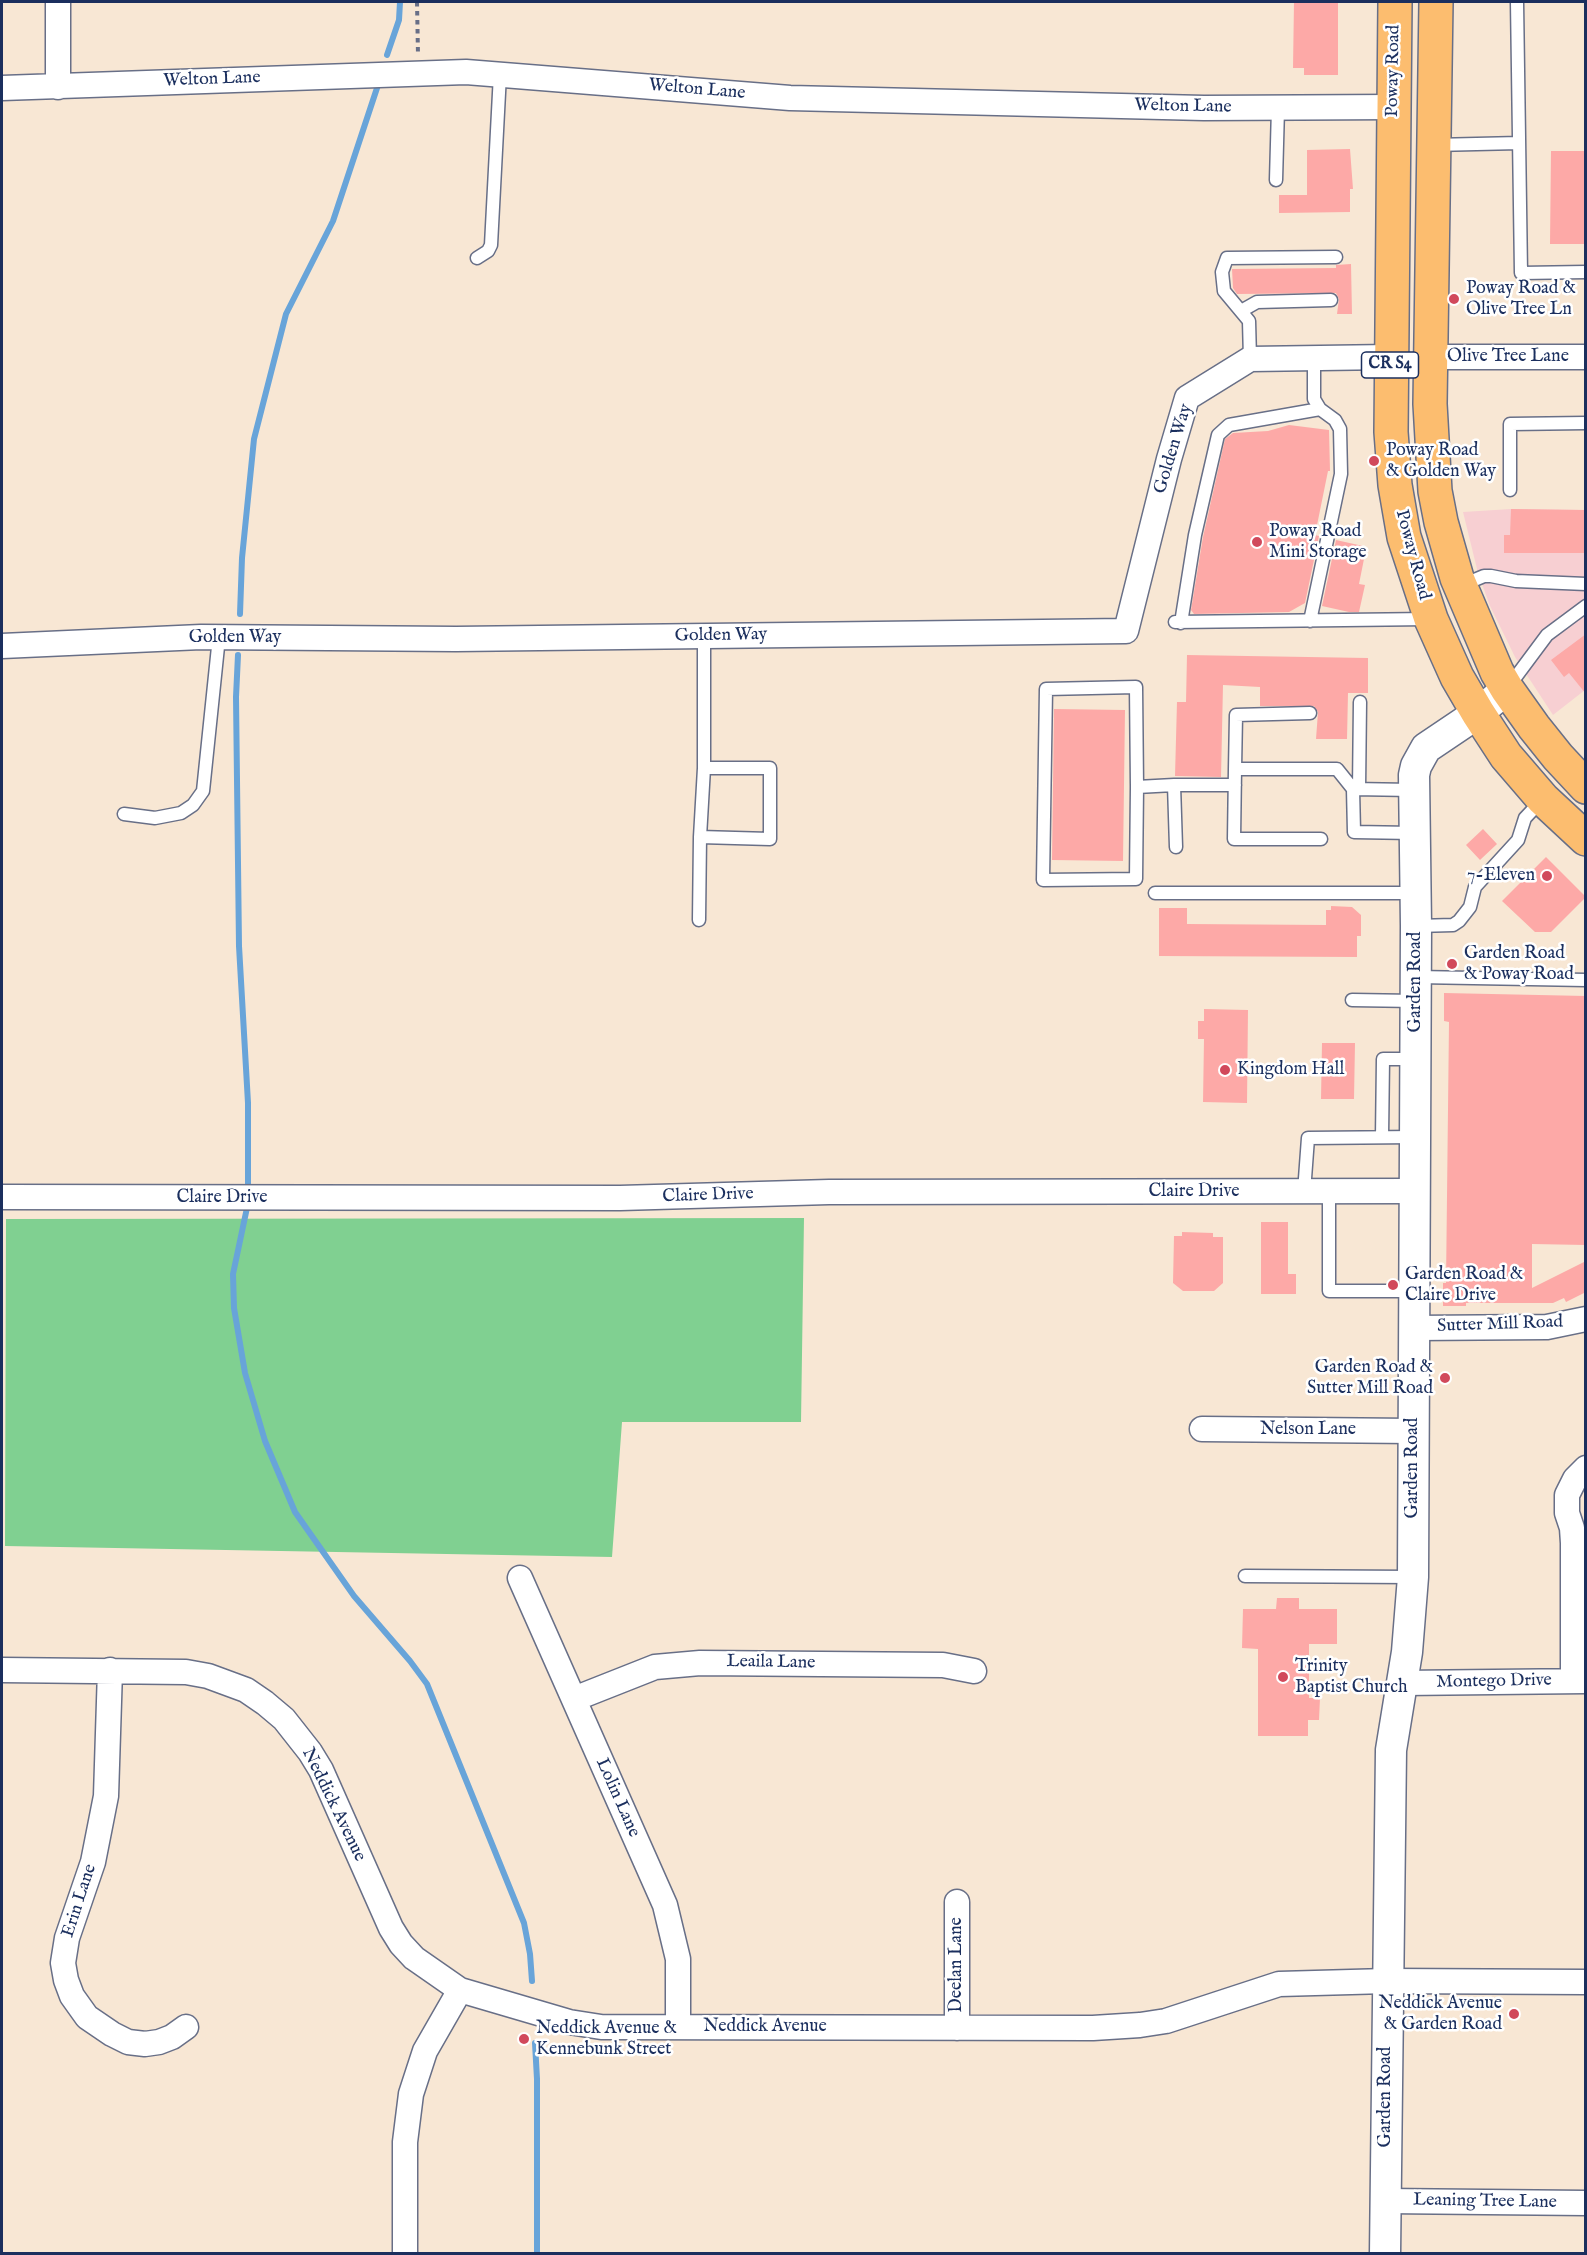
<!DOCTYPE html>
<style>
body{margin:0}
#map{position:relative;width:1587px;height:2255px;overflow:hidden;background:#f8e7d4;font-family:"IM FELL English",serif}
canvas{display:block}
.frame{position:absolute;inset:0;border:3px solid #1b2f5e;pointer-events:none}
</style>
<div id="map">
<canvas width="1587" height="2255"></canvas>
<div class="frame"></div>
</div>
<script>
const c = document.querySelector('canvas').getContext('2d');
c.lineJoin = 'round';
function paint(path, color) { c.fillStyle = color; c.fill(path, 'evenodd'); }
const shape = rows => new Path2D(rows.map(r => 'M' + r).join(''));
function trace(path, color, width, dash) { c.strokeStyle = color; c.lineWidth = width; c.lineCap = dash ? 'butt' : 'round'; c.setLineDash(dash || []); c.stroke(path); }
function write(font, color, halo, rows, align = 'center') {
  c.font = font + ' "IM FELL English",serif'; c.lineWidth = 5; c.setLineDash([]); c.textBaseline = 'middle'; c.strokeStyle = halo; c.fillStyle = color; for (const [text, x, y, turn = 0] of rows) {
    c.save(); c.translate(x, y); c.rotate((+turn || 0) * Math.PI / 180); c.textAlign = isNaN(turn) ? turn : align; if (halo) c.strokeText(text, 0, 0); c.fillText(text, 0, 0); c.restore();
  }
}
const built = shape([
 [1511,509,1585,510,1585,690,1553,715,1515,657,1490,606,1478,573,1463,512]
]);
const green = shape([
 [804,1218,801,1422,622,1422,612,1557,5,1546,6,1219]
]);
const stream = shape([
 [387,55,399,20,400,2],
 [240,614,242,558,254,439,286,314,333,221,378,85],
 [238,655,236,697,239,946,248,1103,248,1187],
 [248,1203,233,1274,234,1308,245,1373,265,1441,295,1512,354,1596,410,1661,427,1684,524,1923,530,1954,532,1981],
 [535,2043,537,2079,537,2254]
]);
const building = shape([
 [1294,2,1338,2,1338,75,1304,75,1304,68,1293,68],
 [1350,149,1353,189,1350,189,1350,212,1279,213,1279,195,1307,195,1307,150],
 [1551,151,1586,151,1586,244,1550,244],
 [1351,264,1352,314,1337,314,1339,299,1336,293,1237,294,1233,288,1232,269,1336,268,1336,265],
 [1289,425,1329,430,1330,471,1328,471,1315,535,1319,536,1305,603,1289,612,1194,614,1191,610,1203,537,1225,439,1233,433,1268,431],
 [1511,509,1586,510,1586,553,1504,553,1504,535,1510,535],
 [1336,540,1363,546,1362,554,1365,554,1359,584,1365,585,1359,612,1349,612,1322,606],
 [1586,634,1586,694,1569,673,1564,677,1551,660],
 [1187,655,1368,658,1368,693,1348,693,1347,739,1316,739,1318,712,1314,706,1260,706,1260,687,1223,685,1221,777,1175,776,1177,702,1186,702],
 [1054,709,1125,710,1123,861,1052,860],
 [1483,829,1497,844,1480,860,1466,845],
 [1546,857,1586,897,1551,932,1535,932,1502,901],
 [1331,906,1352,907,1361,915,1361,936,1357,936,1357,957,1159,956,1159,908,1187,908,1187,924,1326,925,1326,910,1331,910],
 [1444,993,1586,996,1586,1245,1532,1244,1532,1288,1586,1261,1586,1292,1566,1302,1564,1298,1553,1303,1466,1303,1466,1306,1443,1306,1443,1283,1446,1283,1449,1022,1444,1021],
 [1204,1009,1248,1010,1247,1103,1203,1102,1204,1039,1198,1039,1198,1021,1204,1021],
 [1322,1043,1355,1043,1354,1099,1321,1099],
 [1261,1222,1288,1222,1288,1274,1296,1274,1296,1294,1261,1294],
 [1182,1232,1213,1233,1213,1237,1223,1237,1223,1283,1214,1291,1183,1291,1173,1283,1174,1236,1182,1236],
 [1277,1598,1299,1598,1299,1609,1337,1609,1337,1644,1309,1644,1309,1698,1320,1698,1319,1720,1308,1720,1308,1736,1258,1736,1258,1649,1242,1648,1243,1609,1276,1609]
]);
const path = shape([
 [417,2,418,55]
]);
const service = shape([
 [1517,2,1521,273,1586,272],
 [1434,145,1519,143],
 [1276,180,1278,108],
 [477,258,488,251,491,245,500,74],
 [1241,311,1257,302,1331,300],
 [1250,359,1249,321,1224,291,1222,272,1227,258,1336,257],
 [1510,490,1510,424,1586,423],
 [1460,586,1484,576,1491,576,1516,581,1586,584],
 [1310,621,1341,474,1340,429,1335,420,1320,409,1314,399,1314,358],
 [1175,622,1429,619],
 [1181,623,1195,535,1218,435,1229,425,1320,409],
 [1509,686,1547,635,1586,606],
 [704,768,700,837,770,839,770,768,704,768,704,636],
 [1235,769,1236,715,1310,713],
 [1137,787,1136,879,1043,880,1046,689,1136,687,1137,787,1174,785],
 [1359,789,1360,702],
 [1413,790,1353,789,1354,832,1413,833],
 [124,814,155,818,181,813,193,805,203,791,219,637],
 [1321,839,1234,839,1235,769,1337,769,1353,789],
 [1176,847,1174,785,1235,785],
 [1155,893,1415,893],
 [699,920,700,837],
 [1417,926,1453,925,1459,921,1470,907,1475,887,1518,840,1525,818,1541,801],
 [1417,977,1586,980],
 [1352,1000,1416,1001],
 [1382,1137,1383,1059,1415,1059],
 [1304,1192,1308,1138,1415,1137],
 [1329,1192,1329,1291,1414,1291],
 [1245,1576,1413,1577]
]);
const minor = shape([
 [58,87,58,2],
 [2,88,466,72,790,98,1204,108,1394,107],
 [1431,357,1586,357],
 [2,646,201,637,456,639,1126,631,1169,459,1187,398,1250,359,1390,357],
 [2,1197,620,1198,829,1192,1415,1191],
 [1414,1328,1547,1327,1586,1319],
 [1202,1429,1413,1431],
 [520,1578,665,1905,678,1959,678,2027],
 [2,1670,186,1672,208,1676,246,1690,265,1703,284,1719,310,1752,321,1770,391,1928,401,1944,414,1958,460,1990,569,2022,601,2027,1093,2028,1140,2025,1166,2021,1279,1984,1387,1981,1586,1982],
 [110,1670,106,1796,93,1862,67,1938,63,1963,66,1980,72,1996,87,2017,112,2034,128,2042,145,2044,159,2042,172,2037,186,2027],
 [1573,1681,1573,1543,1572,1528,1567,1513,1567,1495,1575,1479,1586,1468],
 [1402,1683,1586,1681],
 [574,1699,655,1667,700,1663,943,1665,974,1671],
 [957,1902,957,2028],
 [1385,2201,1586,2203],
 [405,2254,405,2142,411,2094,425,2051,460,1990]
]);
const tertiary = shape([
 [1385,2254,1391,1750,1407,1652,1413,1577,1416,926,1414,775,1416,766,1426,748,1478,713,1507,689]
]);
const primary = shape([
 [1395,2,1391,432,1395,485,1404,537,1431,619,1457,677,1478,713,1506,756,1543,799,1586,839],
 [1436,2,1430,404,1435,491,1441,522,1457,578,1497,672,1507,689,1534,727,1558,757,1586,787]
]);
const markers = [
 [1454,299,6,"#d1495b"],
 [1374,461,6,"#d1495b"],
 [1257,542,6,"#d1495b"],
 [1547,876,6,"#d1495b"],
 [1452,964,6,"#d1495b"],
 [1225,1070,6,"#d1495b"],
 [1393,1285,6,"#d1495b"],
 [1445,1378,6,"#d1495b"],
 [1283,1677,6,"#d1495b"],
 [1514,2014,6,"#d1495b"],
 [524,2039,6,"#d1495b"]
];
const shields = [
 [1390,365,57]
];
const shieldNames = [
 ["CR S4",1390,365]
];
const streetNames = [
 ["Poway Road",1394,71,-89],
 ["Welton Lane",212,80,-2],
 ["Welton Lane",697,90,5],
 ["Welton Lane",1183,107,1],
 ["Olive Tree Lane",1508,357],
 ["Golden Way",1174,449,-73],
 ["Poway Road",1412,555,75],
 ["Golden Way",721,636,-1],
 ["Golden Way",235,638],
 ["Garden Road",1416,982,-90],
 ["Claire Drive",1194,1192],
 ["Claire Drive",708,1196,-2],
 ["Claire Drive",222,1198],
 ["Sutter Mill Road",1500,1325,-2],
 ["Nelson Lane",1308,1430],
 ["Garden Road",1413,1468,-90],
 ["Leaila Lane",771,1663,1],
 ["Montego Drive",1494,1682,-1],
 ["Lolin Lane",617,1798,66],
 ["Neddick Avenue",333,1805,64],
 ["Erin Lane",80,1901,-72],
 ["Deelan Lane",957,1965,-90],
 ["Neddick Avenue",765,2027],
 ["Garden Road",1386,2097,-90],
 ["Leaning Tree Lane",1485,2202,1]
];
const poiNames = [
 ["Poway Road &",1466,289],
 ["Olive Tree Ln",1466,310],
 ["Poway Road",1386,451],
 ["& Golden Way",1386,472],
 ["Poway Road",1269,532],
 ["Mini Storage",1269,553],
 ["7-Eleven",1535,876,"right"],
 ["Garden Road",1464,954],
 ["& Poway Road",1464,975],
 ["Kingdom Hall",1237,1070],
 ["Garden Road &",1405,1275],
 ["Claire Drive",1405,1296],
 ["Garden Road &",1433,1368,"right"],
 ["Sutter Mill Road",1433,1389,"right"],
 ["Trinity",1295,1667],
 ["Baptist Church",1295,1688],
 ["Neddick Avenue",1502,2004,"right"],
 ["& Garden Road",1502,2025,"right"],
 ["Neddick Avenue &",536,2029],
 ["Kennebunk Street",536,2050]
];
paint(built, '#f7cfd2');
paint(green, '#80d091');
trace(stream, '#68a4d9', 6);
paint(building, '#fda9a7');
trace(service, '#686f87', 15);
trace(minor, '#686f87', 27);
trace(tertiary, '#686f87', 33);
trace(primary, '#686f87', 36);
trace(path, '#686f87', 4, [4.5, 4.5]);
trace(service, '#fff', 12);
trace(minor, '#fff', 24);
trace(tertiary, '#fff', 30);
trace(primary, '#fcbd6f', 33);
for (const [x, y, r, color] of markers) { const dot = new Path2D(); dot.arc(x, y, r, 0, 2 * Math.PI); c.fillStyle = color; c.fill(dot); trace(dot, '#fff', 2); }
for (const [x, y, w] of shields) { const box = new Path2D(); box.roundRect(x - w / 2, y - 13, w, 26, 4.5); c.fillStyle = '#fff'; c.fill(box); trace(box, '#1b2f5e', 1.5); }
write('bold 16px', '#1b2f5e', null, shieldNames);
write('18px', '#1b2f5e', '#fff', streetNames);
write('18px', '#1b2f5e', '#fff', poiNames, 'left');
</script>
